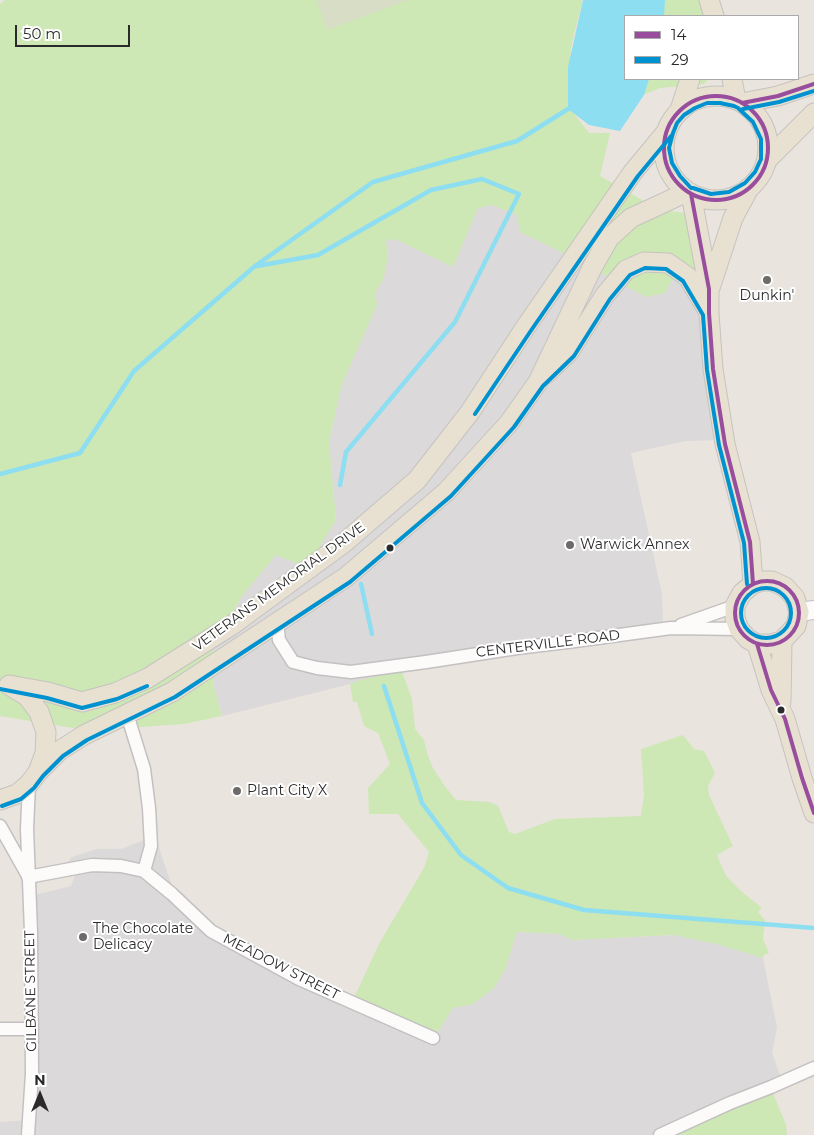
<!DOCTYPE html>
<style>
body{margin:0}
#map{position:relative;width:814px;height:1135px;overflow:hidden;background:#eae4df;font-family:Montserrat,sans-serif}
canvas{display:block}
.legend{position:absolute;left:624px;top:15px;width:175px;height:65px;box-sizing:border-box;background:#fff;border:1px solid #aaa;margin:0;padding:6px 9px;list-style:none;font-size:15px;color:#2a2a2a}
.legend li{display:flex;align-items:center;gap:10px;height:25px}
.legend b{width:25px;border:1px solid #aaa}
.north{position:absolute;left:15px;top:1070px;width:50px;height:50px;-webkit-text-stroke:4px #fff;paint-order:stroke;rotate:0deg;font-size:14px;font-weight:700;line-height:20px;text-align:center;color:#2a2a2a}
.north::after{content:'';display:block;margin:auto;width:18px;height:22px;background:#2a2a2a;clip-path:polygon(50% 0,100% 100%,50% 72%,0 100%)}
.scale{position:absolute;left:15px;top:25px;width:115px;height:22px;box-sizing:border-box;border:2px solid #2a2a2a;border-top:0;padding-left:6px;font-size:15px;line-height:18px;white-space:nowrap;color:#2a2a2a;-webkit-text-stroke:4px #fff;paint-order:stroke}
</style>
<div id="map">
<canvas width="814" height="1135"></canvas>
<ul class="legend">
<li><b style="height:6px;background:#994d9d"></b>14</li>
<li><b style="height:6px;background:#0092d0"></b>29</li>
</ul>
<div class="north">N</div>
<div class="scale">50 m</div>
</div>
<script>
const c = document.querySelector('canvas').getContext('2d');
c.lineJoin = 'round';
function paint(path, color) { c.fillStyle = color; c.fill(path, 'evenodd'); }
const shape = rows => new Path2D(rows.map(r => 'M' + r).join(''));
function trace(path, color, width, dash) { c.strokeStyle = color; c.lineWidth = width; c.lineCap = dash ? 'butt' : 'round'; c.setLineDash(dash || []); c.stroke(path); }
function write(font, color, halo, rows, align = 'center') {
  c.font = font + ' Montserrat,sans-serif'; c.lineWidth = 4; c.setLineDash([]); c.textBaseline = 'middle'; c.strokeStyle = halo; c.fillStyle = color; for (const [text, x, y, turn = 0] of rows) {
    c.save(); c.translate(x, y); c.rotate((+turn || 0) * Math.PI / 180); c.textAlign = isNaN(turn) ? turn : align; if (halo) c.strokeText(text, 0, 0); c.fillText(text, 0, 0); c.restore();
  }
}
const industrial = shape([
 [492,205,517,215,672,280,706,280,723,440,686,441,631,453,662,594,663,628,408,669,402,672,357,681,350,684,222,716,213,684,214,648,242,596,276,555,300,565,336,520,329,442,342,384,377,305,375,292,383,280,388,258,386,241,395,239,453,266,478,208],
 [154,836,157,842,176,898,209,928,434,1038,453,1007,473,1004,506,967,516,932,559,934,572,940,674,935,716,944,763,958,777,1027,772,1053,784,1086,774,1091,773,1093,766,1094,659,1135,0,1135,0,1122,29,1120,30,896,71,886,76,873,67,863,72,857,96,849,121,849]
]);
const green = shape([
 [5,0,582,0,582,3,571,47,568,106,589,133,610,133,600,176,644,201,671,211,699,215,706,280,672,280,665,293,646,297,573,258,520,232,517,215,492,205,478,208,453,267,395,239,386,241,388,258,383,280,375,292,377,305,342,384,329,442,336,520,311,561,300,565,276,555,242,596,214,648,213,684,222,716,184,724,100,730,79,729,0,716,0,4],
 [660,0,702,0,704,16,657,16],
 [636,79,707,79,707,81,704,84,660,88,636,98],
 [395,672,402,672,412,699,415,729,424,740,428,756,433,768,444,785,456,800,490,802,498,806,509,832,515,834,555,819,641,816,644,795,641,749,683,735,694,749,704,751,715,773,708,786,709,795,733,846,717,855,726,876,741,891,762,908,758,912,765,920,763,939,769,953,764,955,763,958,716,944,674,935,572,940,559,934,517,932,506,967,495,987,473,1004,453,1008,434,1038,352,1002,380,942,424,868,429,852,398,814,369,814,368,788,390,764,378,733,364,726,357,702,353,702,350,684,357,681],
 [773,1093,786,1125,787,1135,659,1135,766,1094]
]);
const cemetery = shape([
 [316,0,408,0,327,30]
]);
const water = shape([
 [583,0,665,0,664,16,625,16,625,79,649,79,644,95,620,131,589,125,568,109,568,67]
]);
const stream = shape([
 [257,266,318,255,431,190,482,179,519,194,455,322,346,452,340,485],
 [0,474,80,453,134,371,255,266,373,182,517,141,568,109],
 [361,584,372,634],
 [384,686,422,803,461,855,508,888,584,910,814,928]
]);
const street = shape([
 [277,622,279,640,293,662,317,668,351,672,426,662,517,648,575,641,671,628,739,629],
 [681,625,735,606],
 [127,714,144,769,149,808,151,846,144,871],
 [0,826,27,874],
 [28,877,92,865,121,866,144,871,172,894,211,931,299,979,433,1038],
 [0,1029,32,1029],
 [28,1135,32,1073,31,932,27,829,29,784],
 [660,1135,730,1103,771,1087,814,1068]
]);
const secondary = shape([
 [799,612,814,610]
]);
const primary = shape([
 [709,0,714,16],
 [732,79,736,100],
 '664 148a52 52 0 1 1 104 0a52 52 0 1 1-104 0Z',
 [742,103,778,96,814,84],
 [680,110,690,79],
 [767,160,814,113],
 [691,194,709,289,709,313,713,369,725,444,750,542,753,584],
 [710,288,733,218,749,188],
 [546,374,569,352,605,295,626,270,644,262,668,263,688,277,708,311],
 [762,581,772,581,785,587,795,598,799,612,796,626,782,641,771,644,757,644,748,639,739,629,735,618,735,606,742,593,753,584,762,581],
 [757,644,771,690,785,719,802,778,814,813],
 [9,685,48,692,82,702,115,693,148,678,232,625,345,542,417,480,470,412,525,328,633,172,667,131],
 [781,702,782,641],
 [38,772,59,751,84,735,172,692,346,577,446,492,509,423,538,382,592,268,609,238,631,218,687,192],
 [0,800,17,794,29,784,38,772,45,753,46,732,39,712,27,696,12,687]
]);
const bus1 = shape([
 '664 148a52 52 0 1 1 104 0a52 52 0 1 1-104 0Z',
 [742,103,778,96,814,84],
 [691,194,709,289,709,313,713,369,725,444,750,542,753,584],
 '735 613a32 32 0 1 1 64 0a32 32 0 1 1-64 0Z',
 [757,644,771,690,785,719,802,778,814,813]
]);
const bus2 = shape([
 [743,109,779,102,814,91],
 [691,188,680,176,672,163,669,148,673,133,677,123,684,115,695,108,707,103,720,103,734,106,738,108,753,122,761,139,761,159,755,172,745,183,729,192,711,194,693,188],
 [475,414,530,332,638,176,672,135],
 '741 613a25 25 0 1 1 50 0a25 25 0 1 1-50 0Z',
 [0,689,47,698,82,708,117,699,147,686],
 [2,806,21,799,34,788,43,776,63,756,87,740,175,697,350,582,451,496,514,427,543,386,574,356,610,299,630,275,645,268,666,269,683,281,703,315,707,370,719,445,744,543,747,584]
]);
const markers = [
 [767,280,5,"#6d6b69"],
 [570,545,5,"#6d6b69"],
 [390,548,4.5,"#2a2a2a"],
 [781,710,4.5,"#2a2a2a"],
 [237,791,5,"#6d6b69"],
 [83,937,5,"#6d6b69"]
];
const poiNames = [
 ["Dunkin'",767,296,"center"],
 ["Warwick Annex",580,545],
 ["Plant City X",247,791],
 ["The Chocolate",93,929],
 ["Delicacy",93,945]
];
const streetNames = [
 ["VETERANS MEMORIAL DRIVE",279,587,-36],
 ["CENTERVILLE ROAD",548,644,-7],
 ["MEADOW STREET",281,967,27],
 ["GILBANE STREET",31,991,-91]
];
paint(industrial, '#dcd9db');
paint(green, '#cde7b5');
paint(cemetery, '#d7dec5');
paint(water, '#8ddef1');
trace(stream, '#8ddef1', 4.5);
trace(street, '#c3c0c1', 15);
trace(secondary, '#c3c0c1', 20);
trace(primary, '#c5c3c1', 21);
trace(street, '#fcfbfa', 12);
trace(secondary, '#fcfbfa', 18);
trace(primary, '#e8e1d1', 19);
trace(bus1, '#994d9d', 4);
trace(bus2, '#0092d0', 4);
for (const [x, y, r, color] of markers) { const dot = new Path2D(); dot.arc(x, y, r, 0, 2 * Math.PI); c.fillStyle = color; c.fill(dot); trace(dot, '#fff', 2); }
write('14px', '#2a2a2a', '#fff', poiNames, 'left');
write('14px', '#2a2a2a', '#fff', streetNames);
</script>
